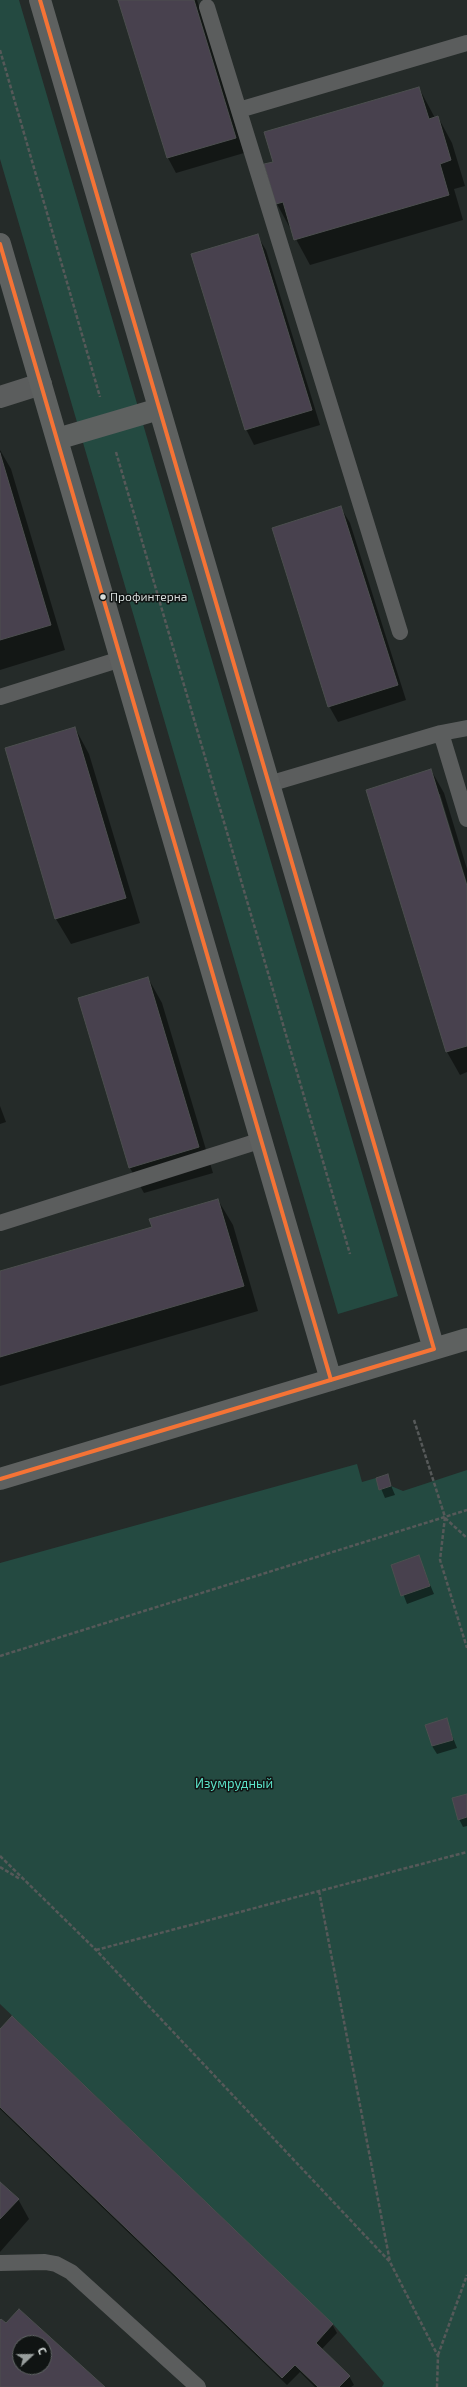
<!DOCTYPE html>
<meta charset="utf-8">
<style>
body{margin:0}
#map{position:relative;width:467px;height:2387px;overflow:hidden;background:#252b29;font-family:"Exo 2",sans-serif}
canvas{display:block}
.north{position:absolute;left:12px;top:2335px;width:40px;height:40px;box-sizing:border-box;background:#101413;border:1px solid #5f6463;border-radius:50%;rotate:68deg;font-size:11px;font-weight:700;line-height:16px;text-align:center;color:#d6dcdb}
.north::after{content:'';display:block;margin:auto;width:14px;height:18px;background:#989e9d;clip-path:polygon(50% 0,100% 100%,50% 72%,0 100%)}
</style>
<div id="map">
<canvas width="467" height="2387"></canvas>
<div class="north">С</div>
</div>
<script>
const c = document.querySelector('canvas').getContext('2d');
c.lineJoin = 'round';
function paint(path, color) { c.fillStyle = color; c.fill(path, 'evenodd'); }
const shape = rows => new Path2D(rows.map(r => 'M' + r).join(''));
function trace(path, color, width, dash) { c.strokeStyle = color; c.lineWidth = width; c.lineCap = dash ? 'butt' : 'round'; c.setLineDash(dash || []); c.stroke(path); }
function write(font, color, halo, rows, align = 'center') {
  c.font = font + ' "Exo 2",sans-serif'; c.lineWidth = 3; c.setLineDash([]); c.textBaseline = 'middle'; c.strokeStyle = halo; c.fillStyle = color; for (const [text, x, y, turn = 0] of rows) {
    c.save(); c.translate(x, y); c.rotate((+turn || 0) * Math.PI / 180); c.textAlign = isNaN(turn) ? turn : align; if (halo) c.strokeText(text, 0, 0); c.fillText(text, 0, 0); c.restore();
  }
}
const green = shape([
 [0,0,19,0,398,1296,338,1314,0,159],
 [357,1464,362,1482,376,1478,379,1490,391,1486,403,1491,467,1470,467,2387,382,2387,384,2383,333,2324,0,2004,0,1563]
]);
const shadow = shape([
 [119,0,197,0,244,153,176,173,168,158],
 [419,88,435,118,438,117,452,143,465,186,454,189,463,220,310,265,277,204,274,163],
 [257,235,266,250,320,425,254,445,246,429],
 [0,450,11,469,65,650,0,670],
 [341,508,350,523,406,700,338,722,329,706],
 [75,728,89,754,140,923,71,944,56,919],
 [431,770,444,793,467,869,467,883,440,794,438,794,467,890,467,1072,460,1075,447,1052],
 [148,978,162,1003,213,1173,144,1193,130,1168],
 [0,1106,6,1122,0,1124],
 [218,1200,233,1225,258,1311,0,1386,0,1273,153,1228],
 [387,1476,395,1495,385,1498,377,1479],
 [418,1556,434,1594,407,1604,392,1565],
 [446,1720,457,1748,437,1754,432,1746],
 [467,1795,467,1826,463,1827,459,1819],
 [0,2031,332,2324,337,2333,321,2350,349,2376,354,2385,351,2387,315,2387,300,2372,287,2385,0,2109],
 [0,2183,18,2199,29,2219,0,2252]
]);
const building = shape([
 [118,0,194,0,236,138,167,158,118,0],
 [419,87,429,119,438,116,451,160,440,164,449,195,294,240,283,202,276,204,264,164,273,162,264,132,419,87],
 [258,234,312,410,245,430,191,254,258,234],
 [0,453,51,625,0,640,0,453],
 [341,506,398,685,328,707,272,528,341,506],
 [75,727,126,898,55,919,5,748,75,727],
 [431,769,467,886,467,1046,446,1052,366,790,431,769],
 [148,977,199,1147,129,1168,78,998,148,977],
 [218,1199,244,1286,0,1357,0,1271,152,1227,149,1219,218,1199],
 [388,1474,391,1486,379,1490,376,1478,388,1474],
 [419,1555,430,1586,401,1596,391,1565,419,1555],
 [447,1718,453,1740,432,1746,425,1725,447,1718],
 [467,1794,467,1817,458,1820,452,1798,467,1794],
 [12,2016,333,2324,316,2343,350,2376,339,2387,318,2387,295,2365,282,2378,0,2107,0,2029,12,2016],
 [0,2182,19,2199,0,2219,0,2182],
 [19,2309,105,2387,0,2387,0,2320,1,2319,6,2323,19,2309],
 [20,2343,44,2343,44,2367,20,2367,20,2343]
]);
const path = shape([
 [0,50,100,397],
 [116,452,350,1254],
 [414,1420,445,1517,440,1560,467,1648],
 [445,1518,467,1538],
 [0,1656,467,1510],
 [0,1856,96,1950,390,2262,438,2356,437,2387],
 [0,1867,20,1879],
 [319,1891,390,2262],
 [96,1950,467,1852],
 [438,2355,467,2275]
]);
const lane = shape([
 [207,7,400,632],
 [239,110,467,43],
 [0,697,121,659],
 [441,733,467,819],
 [269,784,441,733,467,728],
 [0,1223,262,1140],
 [0,2263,45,2262,56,2264,71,2272,198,2387]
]);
const street = shape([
 [0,397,41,384]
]);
const secondary = shape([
 [40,0,434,1349],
 [0,244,331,1380],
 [57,439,159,409],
 [0,1479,467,1339]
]);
const bus1 = shape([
 [0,244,331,1380],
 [0,1479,434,1349,40,0]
]);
const markers = [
 [103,597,3.5,"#d6dcdb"]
];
const busNames = [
 ["Профинтерна",110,597]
];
const parkNames = [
 ["Изумрудный",234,1784]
];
paint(green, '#244a41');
paint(shadow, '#0007');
paint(building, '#48414e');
trace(building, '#4c4f4f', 1);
trace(path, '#565959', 2.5, [4, 2]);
trace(lane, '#5b5d5d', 16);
trace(street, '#5b5d5d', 22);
trace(secondary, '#5e6160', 22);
trace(bus1, '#f57335', 4);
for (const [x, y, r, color] of markers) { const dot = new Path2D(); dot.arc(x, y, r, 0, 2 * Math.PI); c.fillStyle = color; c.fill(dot); trace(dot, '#101413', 1.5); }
write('12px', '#d6dcdb', '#101413', busNames, 'left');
write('13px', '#5ce5ca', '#101413', parkNames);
</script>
